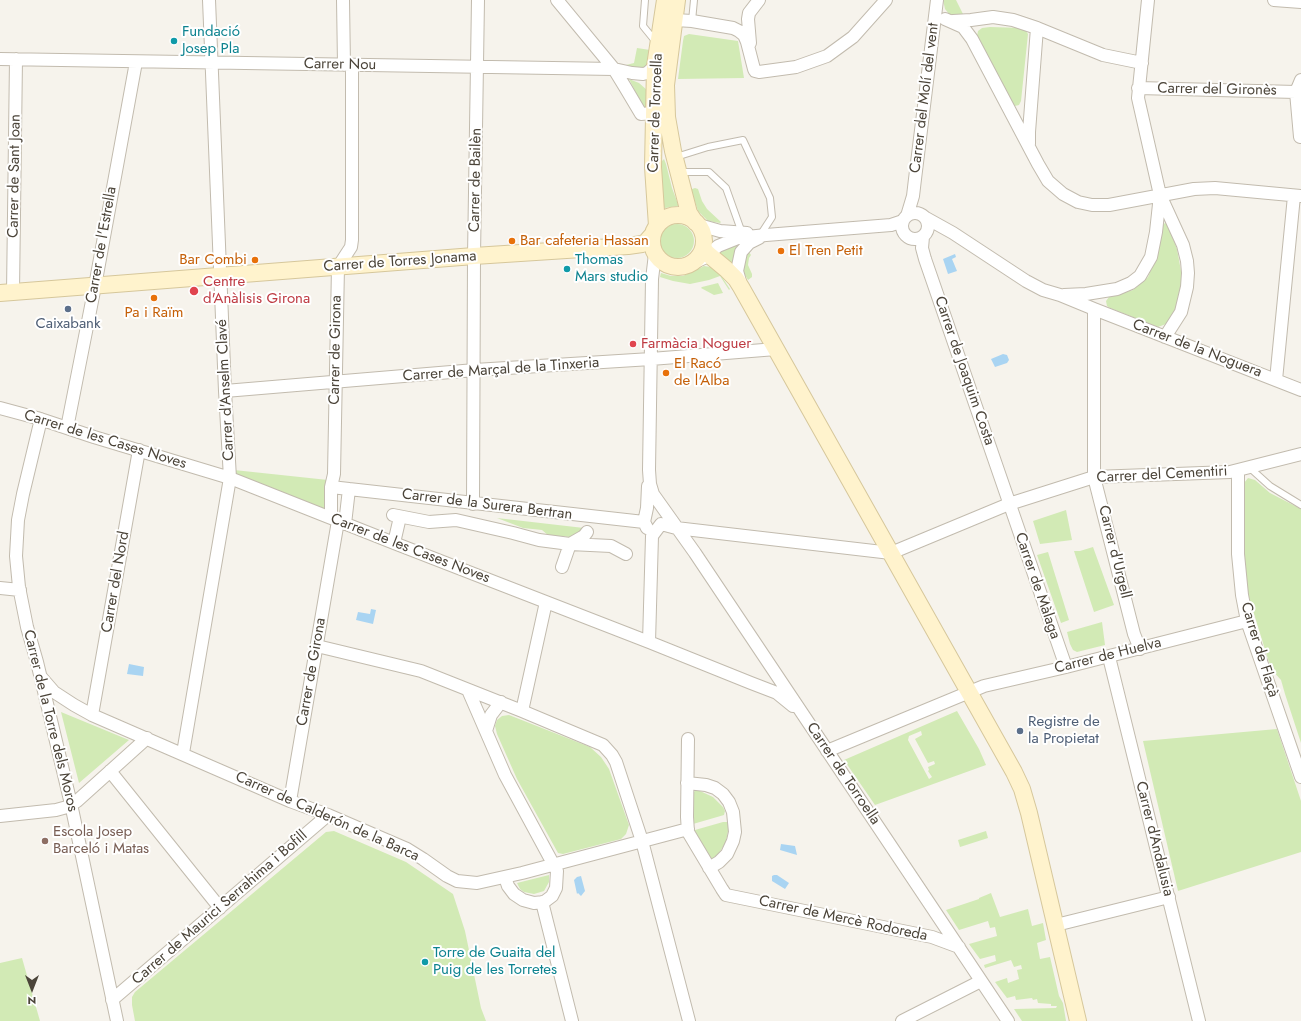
<!DOCTYPE html>
<meta charset="utf-8">
<style>
body{margin:0}
#map{position:relative;width:1301px;height:1021px;overflow:hidden;background:#f6f3ec;font-family:Jost,sans-serif}
canvas{display:block}
.north{position:absolute;left:12px;top:969px;width:40px;height:40px;-webkit-text-stroke:3px #fff;paint-order:stroke;rotate:180deg;font-size:11px;font-weight:700;line-height:16px;text-align:center;color:#4b4439}
.north::after{content:'';display:block;margin:auto;width:14px;height:18px;background:#4b4439;clip-path:polygon(50% 0,100% 100%,50% 72%,0 100%)}
</style>
<div id="map">
<canvas width="1301" height="1021"></canvas>
<div class="north">N</div>
</div>
<script>
const c = document.querySelector('canvas').getContext('2d');
c.lineJoin = 'round';
function paint(path, color) { c.fillStyle = color; c.fill(path, 'evenodd'); }
const shape = rows => new Path2D(rows.map(r => 'M' + r).join(''));
function trace(path, color, width, dash) { c.strokeStyle = color; c.lineWidth = width; c.lineCap = dash ? 'butt' : 'round'; c.setLineDash(dash || []); c.stroke(path); }
function write(font, color, halo, rows, align = 'center') {
  c.font = font + ' Jost,sans-serif'; c.lineWidth = 4; c.setLineDash([]); c.textBaseline = 'middle'; c.strokeStyle = halo; c.fillStyle = color; for (const [text, x, y, turn = 0] of rows) {
    c.save(); c.translate(x, y); c.rotate((+turn || 0) * Math.PI / 180); c.textAlign = isNaN(turn) ? turn : align; if (halo) c.strokeText(text, 0, 0); c.fillText(text, 0, 0); c.restore();
  }
}
const green = shape([
 [943,0,956,0,965,18,960,18,950,15,945,9],
 [990,27,1023,28,1026,31,1028,34,1021,101,1019,105,1015,106,1013,105,977,36,978,31,982,28],
 [689,34,738,41,744,78,678,79,683,41,684,36],
 [637,48,650,50,647,66,644,69,626,67,626,65,634,63],
 [629,79,639,83,647,90,646,113],
 [664,159,666,164,672,188,678,204,678,206,665,208,661,206,662,161],
 [695,188,698,189,702,201,707,209,721,222,720,223,708,221,698,211,692,193,692,189],
 [1165,223,1167,223,1168,225,1177,249,1181,271,1181,287,1175,310,1169,321,1166,324,1158,327,1110,308,1107,306,1106,301,1109,297,1133,290,1148,277,1154,262,1162,226],
 '660 241a17 17 0 1 1 34 0a17 17 0 1 1-34 0Z',
 [741,244,732,265,723,256,717,253,733,245],
 [749,252,751,255,749,258,748,265,752,274,752,277,748,280,743,272,745,257],
 [704,266,711,267,720,274,730,289,729,290,720,276,709,280,690,284,673,281,660,277,661,273,671,276,683,276],
 [718,283,723,293,714,295,701,288,702,287],
 [234,470,328,480,328,514,237,475],
 [1248,478,1255,480,1270,493,1301,509,1301,743,1285,694,1281,680,1271,669,1247,591,1244,563,1244,483],
 [1066,510,1072,540,1040,544,1033,521],
 [497,518,584,528,574,538,564,536,561,537,549,536,542,530,523,528],
 [1093,547,1114,605,1094,612,1074,551,1080,551],
 [1048,552,1069,620,1061,623,1037,555],
 [1102,622,1105,645,1077,652,1073,650,1070,644,1067,632],
 [957,711,979,749,986,765,875,805,844,760],
 [921,731,922,735,915,739,928,763,934,761,935,764,928,767,929,770,928,771,932,777,929,779,908,740,909,736],
 [61,712,129,740,79,783],
 [509,715,590,747,601,757,609,769,629,825,626,834,621,839,563,854,558,853,517,779,497,734,495,726,497,720,502,716],
 [1277,729,1301,801,1301,852,1178,891,1143,741],
 [695,791,700,791,713,797,723,807,725,811,724,815,693,824,692,793],
 [723,822,727,822,729,826,726,842,717,856,713,859,710,858,694,831,695,830],
 [334,831,406,862,453,894,465,931,481,1008,486,1021,135,1021,132,1005,132,997,135,992,326,832],
 [986,831,988,838,960,847,958,840],
 [549,875,549,882,544,891,534,894,524,892,520,889,517,883],
 [991,893,1000,917,1028,909,1032,926,1043,923,1046,940,1037,943,1040,959,1050,957,1059,996,1063,1003,1066,1021,1022,1021,1014,1009,1056,1008,1057,1006,1051,1006,1051,1004,1038,1003,1037,999,1033,1000,1032,998,1016,1000,1015,996,1007,998,995,982,1007,978,1008,983,1019,979,1017,970,1022,969,1021,965,1014,967,1011,960,985,968,984,965,996,961,995,955,980,959,969,944,997,936,995,927,990,928,988,921,959,930,946,910,979,899,979,898],
 [22,958,40,1021,0,1021,0,963]
]);
const water = shape([
 [955,254,956,257,952,259,957,271,948,274,943,259],
 [1003,354,1007,355,1009,360,1007,363,995,367,991,359],
 [371,609,376,610,373,624,356,620,358,612,370,614],
 [129,664,144,667,143,676,127,674],
 [781,844,795,846,797,855,780,850],
 [774,875,777,875,789,883,785,889,772,881,772,876],
 [581,876,585,891,581,896,578,893,577,894,574,880,577,877]
]);
const lane = shape([
 [645,0,643,26,656,42],
 [692,21,694,0],
 [676,157,708,147,743,140,770,198,772,217,761,234],
 [680,172,709,172,726,188,742,233],
 [1250,468,1270,486,1301,505]
]);
const street = shape([
 [343,0,344,65],
 [557,0,614,69,625,87,641,114,654,113],
 [1274,0,1301,2],
 [945,19,963,27,972,39,1038,164,1048,181,1063,194,1078,202,1092,205,1109,205,1194,189,1215,188,1301,196],
 [675,20,692,21,733,28,739,31,744,35,747,42,754,69,755,71,759,72,796,67,827,56,853,37,886,0],
 [953,21,971,20,993,17,1013,20,1037,28,1103,55,1142,63],
 [750,43,748,19,749,13,759,0],
 [0,59,614,69,632,73,643,74,647,73,655,66],
 [1138,88,1296,92],
 [1300,137,1296,92,1301,80],
 [1029,144,1029,132,1037,28],
 [1161,197,1183,245,1187,261,1188,273,1187,287,1181,312,1165,337],
 '902 226a13 13 0 1 1 26 0a13 13 0 1 1-26 0Z',
 [907,216,913,196,915,179,937,0],
 [926,218,953,233,1026,281,1043,290,1060,295,1094,309,1301,390],
 [699,225,720,231,747,233],
 [923,237,922,248,925,259,1066,667],
 [655,254,652,279,649,470,650,484,653,494,695,553,1008,1021],
 [691,264,704,258,718,246,738,238,766,235,891,225,903,221],
 [741,285,737,271,741,252,749,243,759,238],
 [13,292,16,59],
 [1064,295,1086,294,1117,289,1131,283,1140,276,1151,257,1156,232,1160,195,1138,98,1148,0],
 [1094,309,1094,477,1134,634,1140,649],
 [1276,380,1294,196],
 [225,391,475,370,651,359,776,349],
 [0,408,37,418,94,437,230,478,394,543,649,642,751,683,777,693,793,706],
 [41,419,23,494,18,520,16,556,19,587,27,627,37,662,71,804,117,1021],
 [67,428,95,286,136,62],
 [1238,471,1238,554,1242,595,1247,621,1301,777],
 [331,487,644,522],
 [473,504,474,256,478,0],
 [393,515,429,522,456,520,513,533,539,540,570,544,611,546,626,554],
 [331,518,331,487,334,474,338,267,351,247,352,240,352,65],
 [345,524,349,489],
 [647,528,644,522,647,508,648,486],
 [652,536,661,524,676,528,891,553,1009,504,1094,477,1230,472,1301,454],
 [394,543,400,517],
 [562,567,570,544,584,536,587,532],
 [0,588,20,590],
 [649,642,652,536],
 [317,646,421,671,522,711,603,745,612,755,616,762,642,841,689,1021],
 [1109,657,1199,1021],
 [41,677,54,692,74,705,92,715,290,801,328,815,407,849,423,859,447,876,457,881,477,883,522,873,688,829],
 [468,690,505,775,557,871,556,888,552,896,544,902,534,903,523,900,514,894,508,886,505,877],
 [522,711,546,602],
 [92,715,139,450],
 [486,731,491,715,501,702],
 [688,739,687,817,688,832,722,889,726,895,932,937,959,947],
 [827,751,984,686,1066,667,1247,621],
 [183,753,230,478,225,391,209,0],
 [110,771,220,908],
 [687,783,706,785,715,788,723,794,729,802,733,812,735,832,733,841,727,854,719,862,709,868],
 [290,801,338,521],
 [0,816,56,810,67,807,77,801,147,738],
 [542,902,572,1021],
 [1056,925,1169,897],
 [112,1000,328,815],
 [902,1021,981,981]
]);
const secondary = shape([
 [677,0,666,85,667,117,673,151,689,213,695,222],
 '652 241a26 26 0 1 1 52 0a26 26 0 1 1-52 0Z',
 [657,226,653,167,655,66,665,0],
 [703,248,708,254,726,269,736,279,741,287,1014,772,1022,789,1029,813,1078,1021],
 [0,293,474,256,628,246,642,244,646,242,653,234]
]);
const markers = [
 [174,41,4,"#0f9aa8"],
 [512,241,4,"#e8710a"],
 [781,251,4,"#e8710a"],
 [255,260,4,"#e8710a"],
 [567,269,4,"#0f9aa8"],
 [194,291,5,"#e0444e"],
 [154,298,4,"#e8710a"],
 [68,309,4,"#5c6f8a"],
 [633,344,4,"#e0444e"],
 [666,373,4,"#e8710a"],
 [1020,731,4,"#5c6f8a"],
 [45,841,4,"#8d6e63"],
 [425,962,4,"#0f9aa8"]
];
const cultureNames = [
 ["Fundació",182,32],
 ["Josep Pla",182,49],
 ["Thomas",575,260],
 ["Mars studio",575,277],
 ["Torre de Guaita del",433,953],
 ["Puig de les Torretes",433,970]
];
const streetNames = [
 ["Carrer Nou",340,65,1],
 ["Carrer del Gironès",1217,90,1],
 ["Carrer del Molí del vent",925,98,-83],
 ["Carrer de Torroella",656,113,-88],
 ["Carrer de Sant Joan",15,176,-89],
 ["Carrer de Bailèn",476,180,-89],
 ["Carrer de l'Estrella",102,245,-80],
 ["Carrer de Torres Jonama",400,262,-4],
 ["Carrer de la Noguera",1197,349,21],
 ["Carrer de Girona",336,350,-89],
 ["Carrer de Marçal de la Tinxeria",501,370,-4],
 ["Carrer de Joaquim Costa",964,371,71],
 ["Carrer d'Anselm Clavé",226,390,-93],
 ["Carrer de les Cases Noves",105,440,17],
 ["Carrer del Cementiri",1162,475,-3],
 ["Carrer de la Surera Bertran",487,505,7],
 ["Carrer de les Cases Noves",410,549,21],
 ["Carrer d'Urgell",1114,552,76],
 ["Carrer del Nord",116,582,-80],
 ["Carrer de Màlaga",1037,586,71],
 ["Carrer de Flaçà",1259,650,73],
 ["Carrer de Huelva",1108,656,-14],
 ["Carrer de Girona",312,672,-80],
 ["Carrer de la Torre dels Moros",50,721,76],
 ["Carrer de Torroella",843,774,56],
 ["Carrer de Calderón de la Barca",327,817,24],
 ["Carrer d'Andalusia",1154,839,76],
 ["Carrer de Maurici Serrahima i Bofill",220,908,-41],
 ["Carrer de Mercè Rodoreda",843,919,12]
];
const foodNames = [
 ["Bar cafeteria Hassan",520,241],
 ["El Tren Petit",789,251],
 ["Bar Combi",247,260,"right"],
 ["Pa i Raïm",154,313,"center"],
 ["El Racó",674,364],
 ["de l'Alba",674,381]
];
const healthNames = [
 ["Centre",203,282],
 ["d'Anàlisis Girona",203,299],
 ["Farmàcia Noguer",641,344]
];
const serviceNames = [
 ["Caixabank",68,324],
 ["Registre de",1028,722,"left"],
 ["la Propietat",1028,739,"left"]
];
const educationNames = [
 ["Escola Josep",53,832],
 ["Barceló i Matas",53,849]
];
paint(green, '#d2eab5');
paint(water, '#a9d4f2');
trace(lane, '#c2bbae', 8);
trace(street, '#c2bbae', 14);
trace(secondary, '#d6c79b', 18);
trace(lane, '#fff', 6);
trace(street, '#fff', 12);
trace(secondary, '#fff3cd', 16);
for (const [x, y, r, color] of markers) { const dot = new Path2D(); dot.arc(x, y, r, 0, 2 * Math.PI); c.fillStyle = color; c.fill(dot); trace(dot, '#fff', 1.5); }
write('15px', '#0d838f', '#fff', cultureNames, 'left');
write('15px', '#4b4439', '#fff', streetNames);
write('15px', '#c56008', '#fff', foodNames, 'left');
write('15px', '#be3a42', '#fff', healthNames, 'left');
write('15px', '#4e5e75', '#fff', serviceNames);
write('15px', '#785e54', '#fff', educationNames, 'left');
</script>
